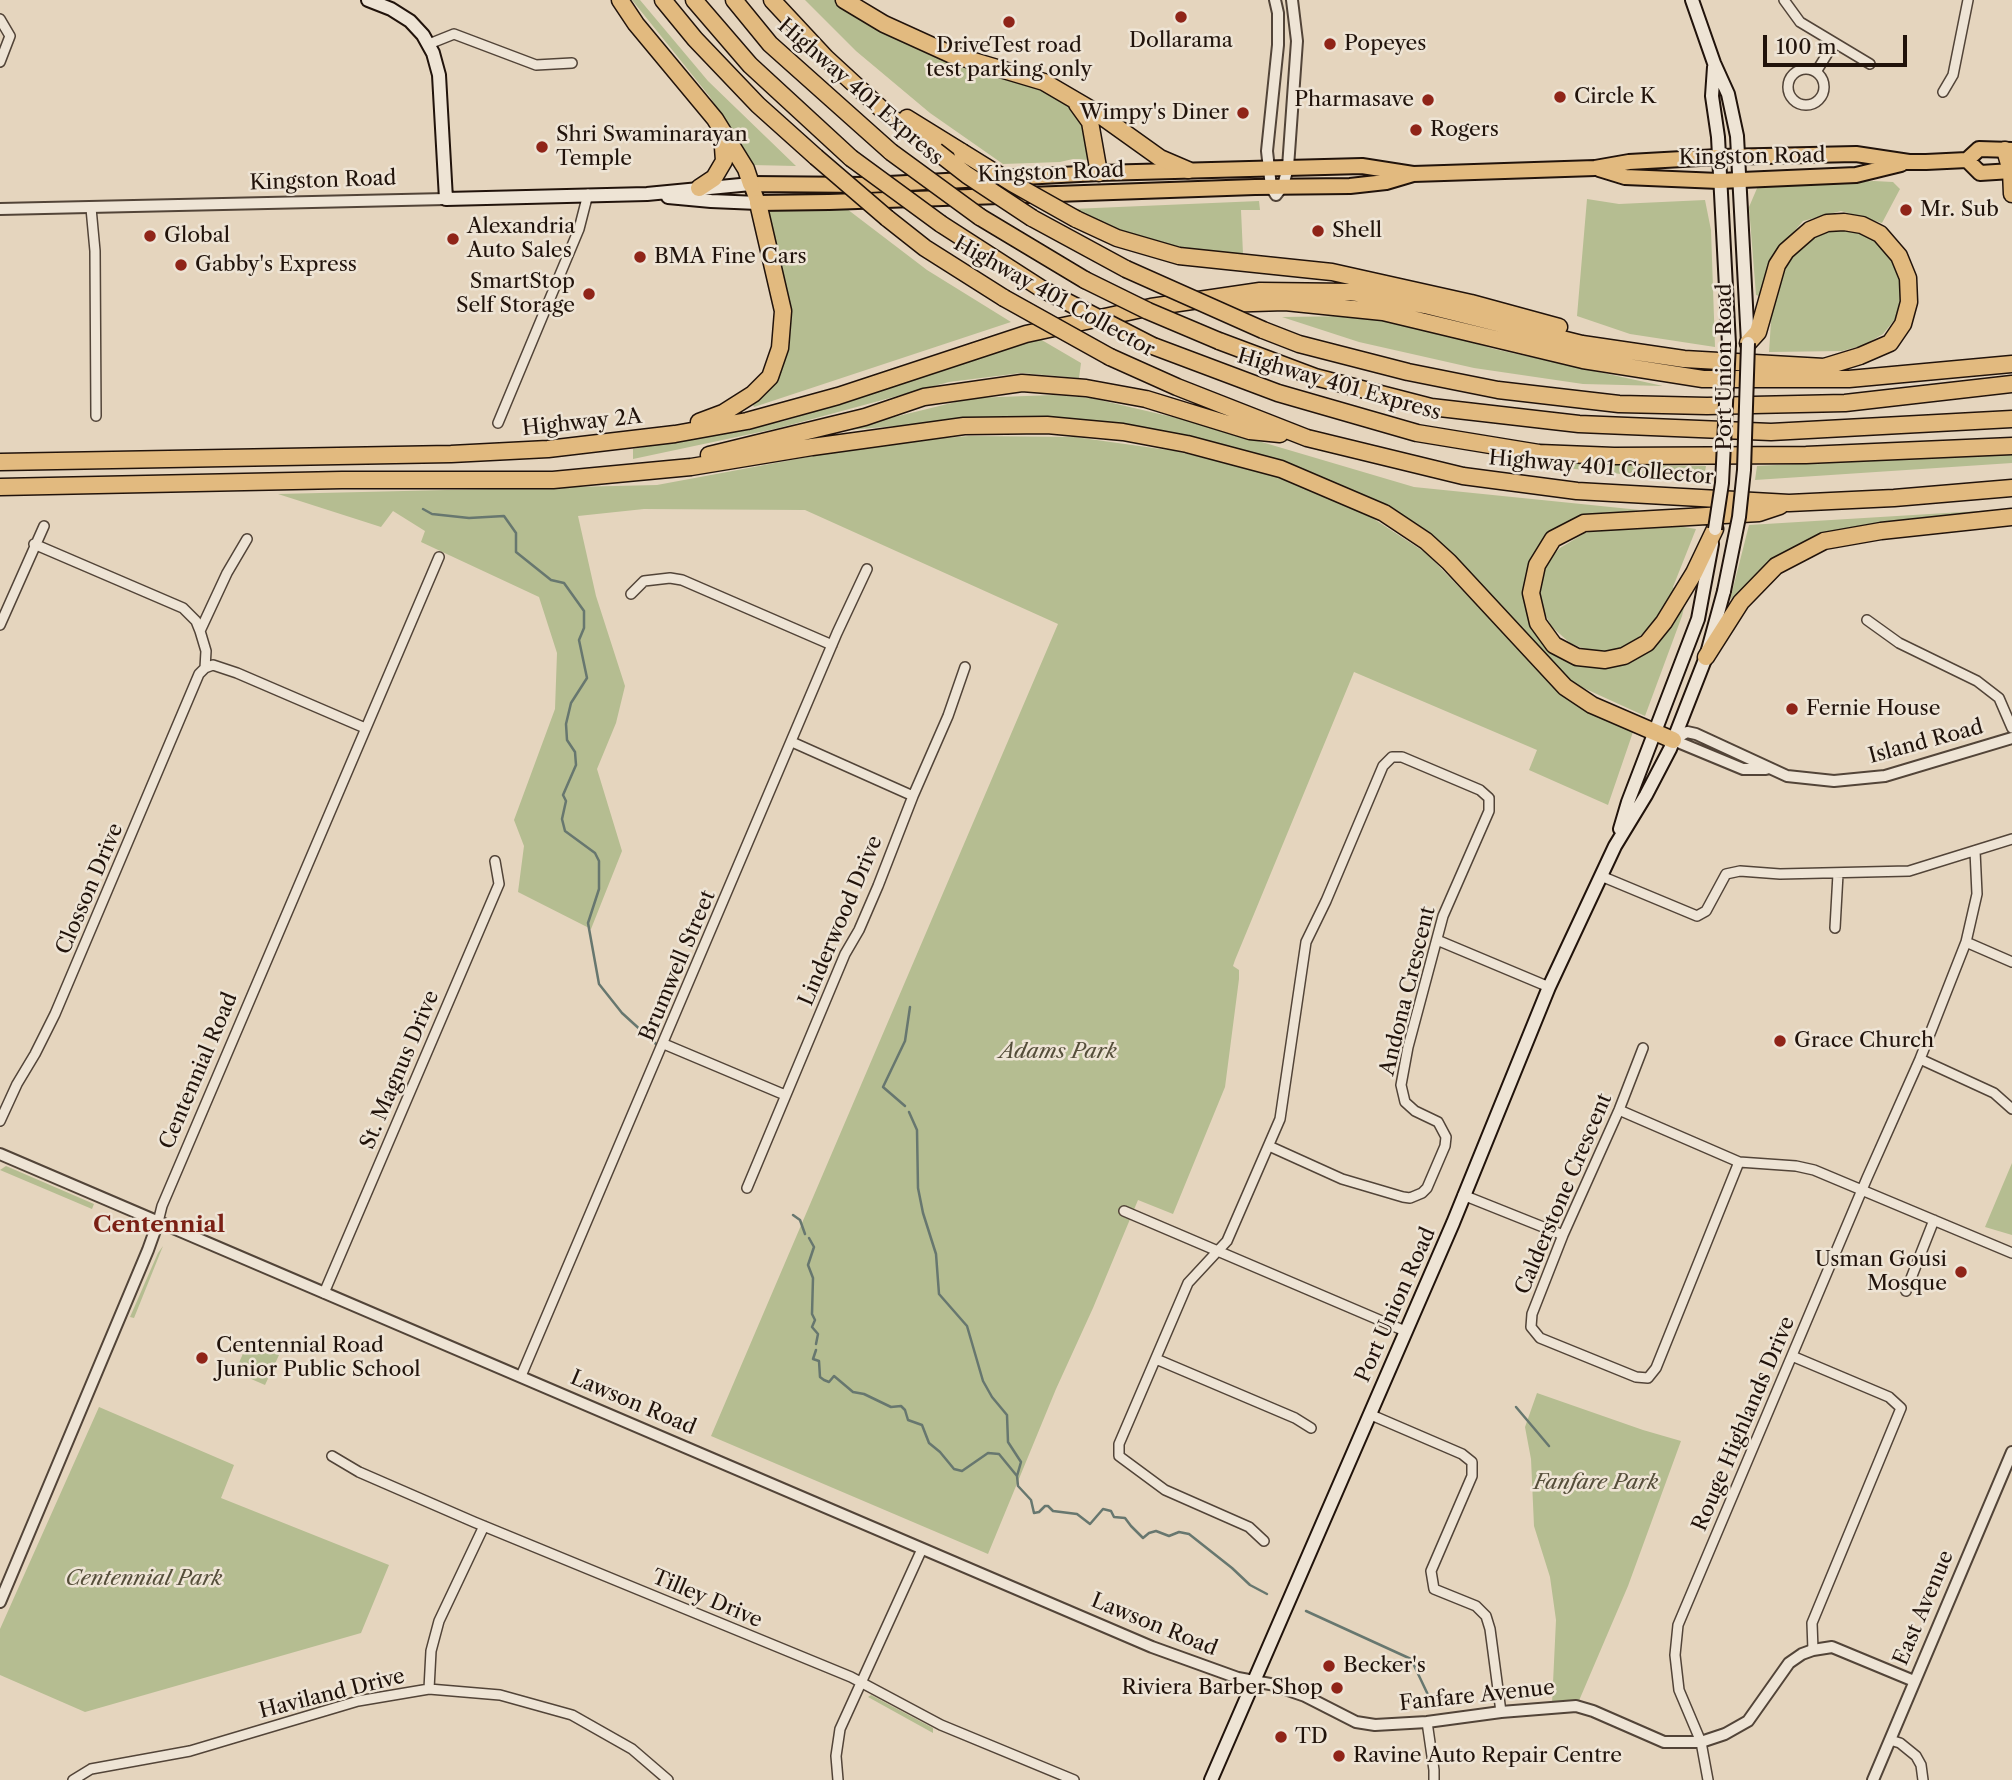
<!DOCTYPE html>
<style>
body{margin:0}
#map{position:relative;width:2012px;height:1780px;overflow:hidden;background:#e5d5be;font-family:"Libre Caslon Text",serif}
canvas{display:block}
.scale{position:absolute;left:1763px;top:35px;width:144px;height:32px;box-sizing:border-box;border:4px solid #21130b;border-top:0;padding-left:9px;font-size:21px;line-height:24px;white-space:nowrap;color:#21130b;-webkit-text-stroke:5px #eee4d5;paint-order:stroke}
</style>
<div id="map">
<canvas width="2012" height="1780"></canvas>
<div class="scale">100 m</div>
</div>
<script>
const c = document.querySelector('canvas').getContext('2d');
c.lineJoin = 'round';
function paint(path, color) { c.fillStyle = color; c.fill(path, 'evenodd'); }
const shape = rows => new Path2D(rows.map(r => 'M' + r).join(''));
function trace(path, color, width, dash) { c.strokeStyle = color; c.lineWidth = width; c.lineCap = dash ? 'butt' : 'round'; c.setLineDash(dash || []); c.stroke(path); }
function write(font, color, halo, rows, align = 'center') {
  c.font = font + ' "Libre Caslon Text",serif'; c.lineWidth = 5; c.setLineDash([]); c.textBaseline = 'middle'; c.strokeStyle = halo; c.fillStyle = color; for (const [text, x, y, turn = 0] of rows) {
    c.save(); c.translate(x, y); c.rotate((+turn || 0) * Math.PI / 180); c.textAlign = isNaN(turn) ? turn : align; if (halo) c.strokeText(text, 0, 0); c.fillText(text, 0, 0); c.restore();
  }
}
const green = shape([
 [632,0,640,0,708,81,796,166,752,165,710,97],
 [805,0,837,0,931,54,1040,88,1067,102,1080,113,1089,136,1090,160,1073,159,1060,162,1003,164,930,113,856,51],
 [1874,181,1893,182,1900,189,1882,223,1841,211,1803,221,1775,254,1766,273,1763,297,1756,295,1749,207,1758,186],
 [1587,199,1619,204,1705,200,1711,230,1715,347,1630,334,1577,316],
 [1259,201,1260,210,1241,210,1243,254,1199,250,1165,244,1123,231,1072,209],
 [847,209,927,270,1011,322,754,407,751,401,785,359,791,329,767,210],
 [1844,228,1869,235,1887,250,1900,274,1903,295,1896,318,1883,334,1864,345,1842,351,1769,352,1772,306,1787,258,1818,232],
 [1357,316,1420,327,1494,349,1663,386,1583,384,1474,368,1359,342,1282,317],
 [1040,339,1081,363,1079,378,1021,373,949,382,779,428,633,459,633,449,784,421],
 [1053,395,1091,398,1194,422,1414,487,1640,510,1599,516,1572,524,1526,582,1528,617,1550,649,1609,667,1686,599,1682,616,1645,716,1577,685,1553,666,1387,508,1293,465,1176,434,1081,419,969,420,837,431,972,398],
 [969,436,1075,437,1175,451,1281,476,1357,508,1426,553,1557,688,1633,732,1608,805,1529,770,1537,750,1354,672,1235,960,1233,966,1239,970,1239,979,1225,1087,1173,1214,1138,1200,1093,1308,1056,1389,988,1554,711,1436,1058,624,805,510,644,509,578,516,596,596,625,686,616,723,597,769,622,851,591,929,518,892,524,846,514,820,555,709,557,653,539,597,421,542,425,531,393,511,381,527,278,494,657,485,883,443],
 [2012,453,2012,463,1755,480,1757,466],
 [1549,461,1609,465,1706,466,1703,483,1548,466],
 [2012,509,1887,523,1770,562,1730,600,1749,525],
 [1672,525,1696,529,1673,587,1675,590,1661,615,1632,644,1611,651,1592,652,1570,643,1552,627,1541,607,1539,589,1545,563,1560,548,1585,533,1601,529],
 [2012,1163,2012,1235,1985,1227],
 [6,1166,94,1204,92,1209,0,1170],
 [163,1246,134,1318,130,1317,158,1253],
 [248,1342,279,1355,265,1385,235,1372],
 [1537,1393,1643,1430,1681,1441,1628,1586,1578,1703,1552,1704,1556,1620,1550,1577,1534,1526,1531,1459,1525,1427],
 [99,1407,234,1465,221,1498,389,1565,361,1633,85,1712,0,1675,0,1629],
 [871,1695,933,1728,933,1733,868,1697]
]);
const stream = shape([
 [423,509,432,514,469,518,504,516,516,533,516,552,551,580,564,583,584,611,584,628,579,640,587,678,571,703,566,724,567,740,575,752,576,765,563,795,566,801,562,819,565,831,595,853,599,861,599,889,588,923,599,984,622,1013,656,1044],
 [905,1106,883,1087,905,1041,910,1007],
 [909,1112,917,1130,918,1188,923,1213,936,1254,939,1294,967,1326,983,1381,992,1397,1007,1415,1008,1442,1021,1462,1017,1476,1018,1486,1031,1500,1034,1513,1039,1512,1045,1506,1048,1506,1053,1511,1077,1514,1090,1524,1103,1509,1111,1511,1114,1517,1125,1518,1131,1526,1143,1538,1149,1533,1156,1531,1169,1536,1179,1532,1189,1534,1232,1568,1250,1585,1267,1594],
 [793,1215,800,1220,805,1234],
 [809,1238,814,1247,808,1265,813,1278,812,1314,815,1320,812,1327,818,1334,816,1344],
 [816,1350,813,1359,819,1361,820,1377,824,1380,829,1382,834,1376,853,1392,864,1394,891,1407,901,1406,905,1410,908,1420,922,1425,929,1443,940,1452,954,1469,962,1471,988,1453,999,1454,1017,1476],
 [1516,1407,1549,1446],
 [1306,1611,1411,1659,1430,1699]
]);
const minor = shape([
 [1784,0,1800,22,1870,64],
 [0,19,10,36,0,62],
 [429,44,454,34,536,65,572,63],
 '1788 87a18 18 0 1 1 36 0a18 18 0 1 1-36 0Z',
 [1816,72,1834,43],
 [1943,92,1953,75,1968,0],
 [91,208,95,251,96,416],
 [498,423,579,229,588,194],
 [34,544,183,608,196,621,200,631,206,651,205,668],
 [631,594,644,581,670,578,682,580,832,645],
 [1867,620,1899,643,1977,681,1999,698,2012,728],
 [0,625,44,526],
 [200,631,227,573,247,539],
 [205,668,213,665,237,673,365,728],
 [792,742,913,796],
 [1601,876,1697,916,1706,911,1726,874,1740,871,1780,874,1909,871,2012,839],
 [1835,928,1838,874],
 [1437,940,1549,987],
 [1966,942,2012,962],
 [664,1044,785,1095],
 [1643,1048,1619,1110,1563,1235,1532,1314,1531,1327,1540,1338,1636,1377,1648,1378,1656,1368,1739,1162],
 [1920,1059,1994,1093,2012,1109],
 [1619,1110,1739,1162,1796,1166,1814,1170,2012,1253],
 [0,1121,17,1084,35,1054,55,1014,199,674,205,668],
 [747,1188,845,954,859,930,878,886,913,796,948,716,965,667],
 [1463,1195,1563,1235],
 [1124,1211,1405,1331],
 [158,1222,162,1206,439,557],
 [1906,1291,1934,1220],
 [324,1293,499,884,495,861],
 [1792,1356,1889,1397,1901,1408,1812,1623,1813,1650],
 [1156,1359,1295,1418,1311,1428],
 [521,1376,837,633,867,569],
 [1369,1414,1462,1454,1472,1462,1472,1476,1431,1571,1434,1589,1476,1606,1486,1616,1490,1629,1501,1712],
 [332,1456,359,1472,474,1522,851,1677,941,1725,1074,1780],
 [1264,1541,1249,1527,1165,1490,1119,1456,1119,1444,1188,1283,1227,1241,1280,1119,1306,942,1326,901,1383,766,1392,757,1402,757,1480,790,1489,798,1489,811,1443,916,1408,1047,1401,1085,1405,1102,1415,1111,1438,1122,1446,1137,1445,1146,1427,1188,1422,1193,1410,1198,1403,1197,1342,1179,1269,1146],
 [429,1689,431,1651,439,1621,484,1526],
 [1427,1722,1434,1770,1434,1780],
 [1890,1740,1900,1743,1916,1756,1921,1765,1923,1780],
 [73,1780,91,1769,190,1751,358,1701,429,1689,500,1695,572,1715,632,1749,668,1780],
 [838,1780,836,1756,840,1729,922,1549],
 [1708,1780,1701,1742,1679,1690,1675,1655,1678,1625,1867,1178,1920,1059,1966,942,1977,894,1975,851]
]);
const tertiary = shape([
 [1275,0,1278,13,1278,45,1267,151,1271,187,1276,195,1283,186,1288,167,1297,41,1292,0],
 [0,209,446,199],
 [1673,740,1687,732,1696,734,1787,776,1834,781,1885,776,2012,738],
 [1673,740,1743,769,1766,769],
 [0,1154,1152,1647,1238,1678,1270,1684,1305,1696,1356,1722,1375,1725,1427,1722,1501,1712,1576,1706,1593,1711,1664,1742,1701,1742,1725,1734,1748,1721,1789,1663,1802,1654,1813,1650,1832,1647,1914,1681],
 [0,1602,148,1250,158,1222],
 [1873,1780,2012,1452]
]);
const secondary = shape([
 [368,0,391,9,410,21,423,35,433,53,439,75,446,199,647,194,751,184],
 [1692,0,1714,63,1728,94,1737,136,1748,343],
 [1714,67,1712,96,1718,137,1729,344],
 [668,197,711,201,758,203],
 [1620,829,1628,802,1698,619,1712,544],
 [1211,1780,1453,1223,1549,987,1615,846,1646,795,1670,749,1706,657,1724,591]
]);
const primary = shape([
 [1967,160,1980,173,2012,171],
 [1599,169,1625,177,1719,181,1856,175,1901,164],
 [1413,174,1386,182,1350,186,1255,187,829,202,758,203,751,184,869,185,1099,173,1362,166,1413,174,1444,173,1595,168,1629,162,1718,157,1856,154,1909,162,1926,162,1967,160,1979,149,2012,150]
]);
const motorway = shape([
 [620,0,636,24,715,119,746,169,751,184],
 [663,0,695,39,758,105,816,157],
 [694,0,750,65,851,158],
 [734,0,770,44,891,152],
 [772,0,826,58,888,115,936,151],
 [844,0,884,24,950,54,1044,82,1097,113,1160,158,1188,170],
 [1077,104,1090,122,1099,173],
 [907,118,962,152],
 [2005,150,2011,171,2012,194],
 [699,188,714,178,724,161,723,147,720,135],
 [980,217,1085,280],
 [887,218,925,248,1004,298],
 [1032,218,1126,269],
 [1076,219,1117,238,1179,256,1332,272,1471,303,1559,327],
 [941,224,1042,289],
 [1221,304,1285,302,1383,312,1583,360,1703,379,1849,379,2012,364],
 [1263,330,1299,344,1408,372,1498,390,1619,404,1707,406,1845,403,2012,384],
 [1219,341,1315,377,1431,407,1579,424,1771,432,2012,419],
 [1153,346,1278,393,1417,433,1539,453,1614,456,1806,455,2012,446],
 [1110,357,1177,387,1307,438,1463,476,1577,491,1789,503,1894,498,2012,488],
 [699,422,723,413,753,394,770,377,780,348,783,311,758,203],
 [709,455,865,417,924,397,1022,383,1086,388,1146,399,1250,431,1280,434],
 [0,462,451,454,548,449,675,434,747,421,838,396,1026,334,1151,307,1260,291,1352,292,1425,305,1582,344,1684,359,1824,367,1860,356,1890,343,1903,324,1909,302,1908,278,1899,256,1880,234,1862,225,1844,222,1827,223,1810,230,1786,251,1777,265,1758,332,1748,343],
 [0,487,342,480,553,480,691,467,812,447,964,426,1047,425,1123,432,1187,444,1281,469,1384,513,1426,541,1449,562,1565,687,1592,705,1673,740],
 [1715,529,1694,573,1664,622,1647,643,1624,656,1605,660,1577,657,1554,645,1538,623,1531,593,1537,565,1553,539,1584,523,1759,513,1780,506],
 [1706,657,1741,602,1776,566,1824,541,1881,531,2012,517]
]);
const secondaryBridge = shape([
 [1715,529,1722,483,1729,344],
 [1724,591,1739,517,1744,470,1748,343]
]);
const motorwayBridge = shape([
 [936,151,967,175,1032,218],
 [891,152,980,217],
 [962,152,1012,183,1076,219],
 [816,157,887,218],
 [851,158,941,224],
 [1126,269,1263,330],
 [1085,280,1148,311,1219,341],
 [1042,289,1153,346],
 [1004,298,1110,357]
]);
const markers = [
 [1181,17,7,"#8f2418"],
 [1009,22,7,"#8f2418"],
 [1330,44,7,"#8f2418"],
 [1560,97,7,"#8f2418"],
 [1428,100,7,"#8f2418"],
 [1243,113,7,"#8f2418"],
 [1416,130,7,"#8f2418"],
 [542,147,7,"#8f2418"],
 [1906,210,7,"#8f2418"],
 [1318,231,7,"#8f2418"],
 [150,236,7,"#8f2418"],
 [453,239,7,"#8f2418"],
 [640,257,7,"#8f2418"],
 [181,265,7,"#8f2418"],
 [589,294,7,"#8f2418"],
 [1792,709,7,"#8f2418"],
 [1780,1041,7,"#8f2418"],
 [1961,1272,7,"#8f2418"],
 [202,1358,7,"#8f2418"],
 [1329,1666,7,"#8f2418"],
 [1337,1688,7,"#8f2418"],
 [1281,1737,7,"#8f2418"],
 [1339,1756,7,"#8f2418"]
];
const poiNames = [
 ["Dollarama",1181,41,"center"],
 ["Popeyes",1344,44],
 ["DriveTest road",1009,46,"center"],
 ["test parking only",1009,70,"center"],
 ["Circle K",1574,97],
 ["Pharmasave",1414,100,"right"],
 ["Wimpy's Diner",1229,113,"right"],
 ["Rogers",1430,130],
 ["Shri Swaminarayan",556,135],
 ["Temple",556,159],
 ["Mr. Sub",1920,210],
 ["Alexandria",467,227],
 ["Auto Sales",467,251],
 ["Shell",1332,231],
 ["Global",164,236],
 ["BMA Fine Cars",654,257],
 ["Gabby's Express",195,265],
 ["SmartStop",575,282,"right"],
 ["Self Storage",575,306,"right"],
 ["Fernie House",1806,709],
 ["Grace Church",1794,1041],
 ["Usman Gousi",1947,1260,"right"],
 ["Mosque",1947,1284,"right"],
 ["Centennial Road",216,1346],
 ["Junior Public School",216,1370],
 ["Becker's",1343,1666],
 ["Riviera Barber Shop",1323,1688,"right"],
 ["TD",1295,1737],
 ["Ravine Auto Repair Centre",1353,1756]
];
const streetNames = [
 ["Highway 401 Express",860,92,41],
 ["Kingston Road",1752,157,-1],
 ["Kingston Road",1051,173,-2],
 ["Kingston Road",323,181,-2],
 ["Highway 401 Collector",1054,297,29],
 ["Port Union Road",1725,367,-90],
 ["Highway 401 Express",1339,385,16],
 ["Highway 2A",582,423,-6],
 ["Highway 401 Collector",1601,468,5],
 ["Island Road",1926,742,-15],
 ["Closson Drive",90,889,-67],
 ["Linderwood Drive",841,921,-67],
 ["Brumwell Street",678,966,-67],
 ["Andona Crescent",1408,991,-76],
 ["St. Magnus Drive",400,1070,-67],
 ["Centennial Road",199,1071,-67],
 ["Calderstone Crescent",1564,1194,-67],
 ["Port Union Road",1396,1305,-66],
 ["Lawson Road",633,1403,23],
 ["Rouge Highlands Drive",1744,1424,-67],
 ["Tilley Drive",707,1599,23],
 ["East Avenue",1924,1608,-67],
 ["Lawson Road",1154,1625,22],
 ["Haviland Drive",332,1694,-14],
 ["Fanfare Avenue",1477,1696,-6]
];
const parkNames = [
 ["Adams Park",1058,1052],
 ["Fanfare Park",1596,1483],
 ["Centennial Park",144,1579]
];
const neighbourhoodNames = [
 ["Centennial",159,1225]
];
paint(green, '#b5bd91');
trace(stream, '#67776f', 2.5);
trace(minor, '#524438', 12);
trace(tertiary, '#524438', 14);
trace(secondary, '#21130b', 16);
trace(primary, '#21130b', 18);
trace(motorway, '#21130b', 19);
trace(minor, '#eee4d5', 9);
trace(tertiary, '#eee4d5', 10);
trace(secondary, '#eee4d5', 12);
trace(primary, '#e2ba7f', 14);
trace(motorway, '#e2ba7f', 16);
trace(secondaryBridge, '#21130b', 16, []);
trace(motorwayBridge, '#21130b', 19, []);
trace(secondaryBridge, '#eee4d5', 12);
trace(motorwayBridge, '#e2ba7f', 16);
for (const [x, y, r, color] of markers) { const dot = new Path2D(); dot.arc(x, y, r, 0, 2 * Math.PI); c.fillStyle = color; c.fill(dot); trace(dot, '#eee4d5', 2.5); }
write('21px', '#21130b', '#eee4d5', poiNames, 'left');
write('21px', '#21130b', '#eee4d5', streetNames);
write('italic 21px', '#554e3a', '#eee4d5', parkNames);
write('bold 23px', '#7a1f14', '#eee4d5', neighbourhoodNames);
</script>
